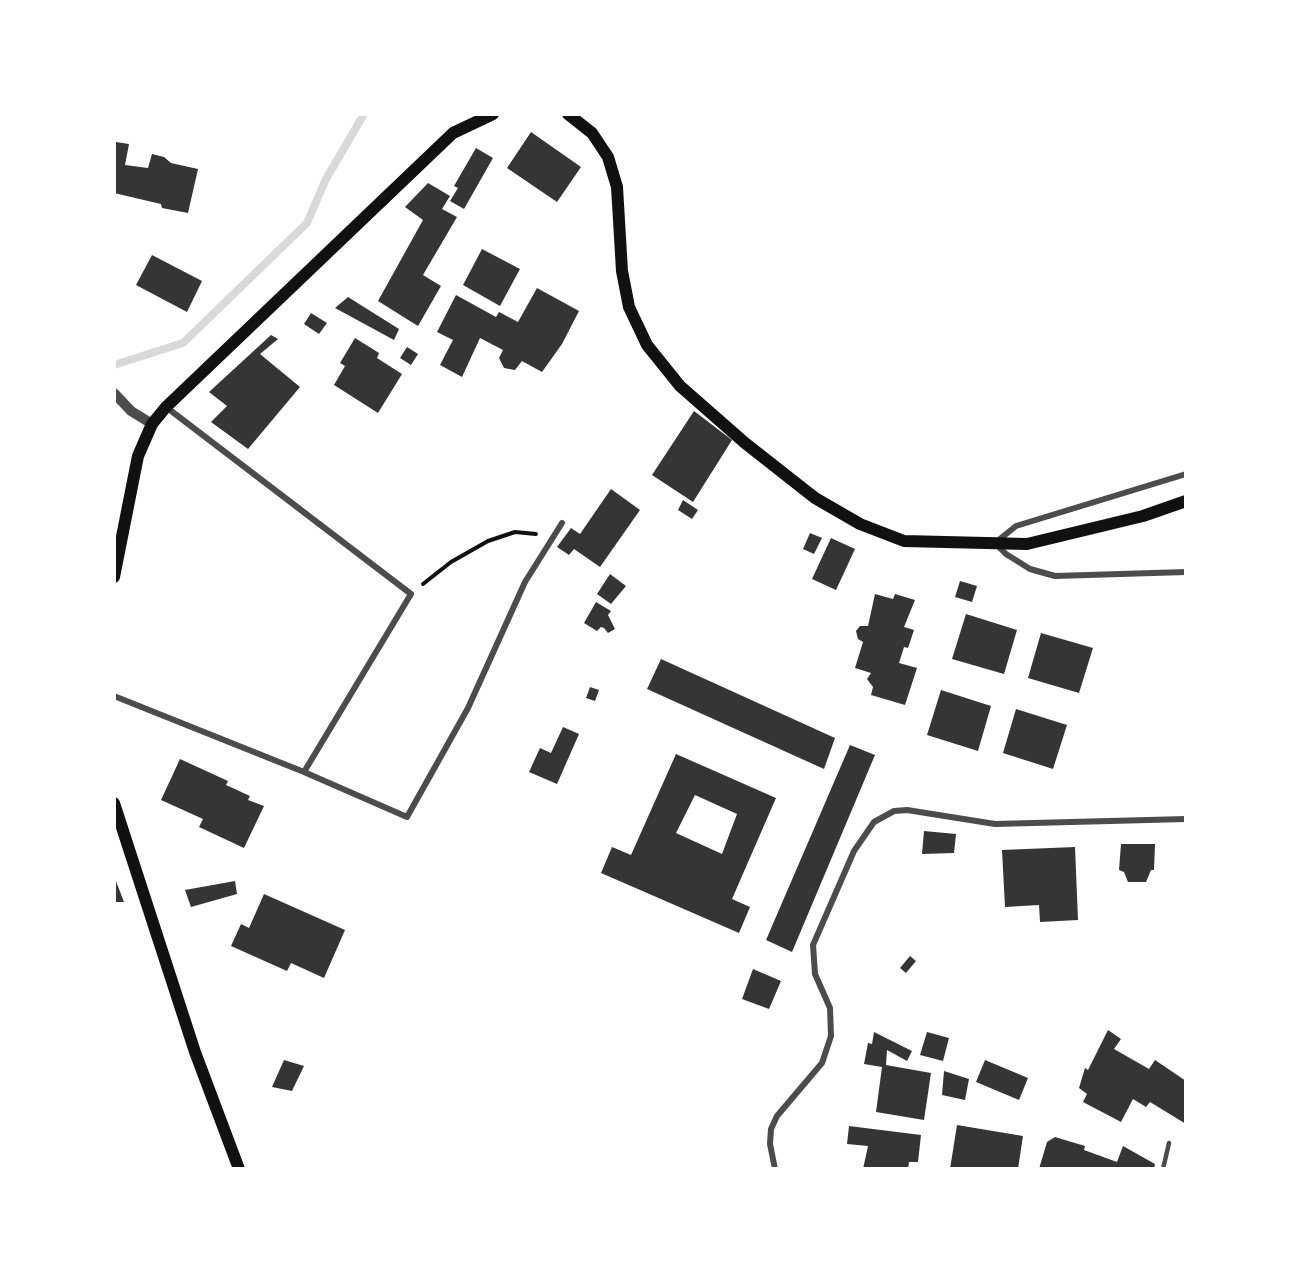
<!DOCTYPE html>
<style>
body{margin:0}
#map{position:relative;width:1300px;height:1283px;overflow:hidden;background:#fff;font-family:"Fira Sans Condensed",sans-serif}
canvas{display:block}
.frame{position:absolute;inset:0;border:116px solid #fff;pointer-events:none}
</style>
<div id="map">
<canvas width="1300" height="1283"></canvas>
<div class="frame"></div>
</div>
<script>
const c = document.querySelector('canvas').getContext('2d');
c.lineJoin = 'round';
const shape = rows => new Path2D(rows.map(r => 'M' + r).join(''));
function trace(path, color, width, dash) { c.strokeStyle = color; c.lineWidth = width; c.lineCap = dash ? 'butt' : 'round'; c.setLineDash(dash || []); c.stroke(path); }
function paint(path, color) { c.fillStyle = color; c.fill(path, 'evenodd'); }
const stream = shape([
 [114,365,183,343,307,223,326,179,364,114]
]);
const building = shape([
 [531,132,581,167,557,202,507,168],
 [116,142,129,144,125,165,148,168,152,154,164,157,171,163,198,169,188,213,162,208,161,204,114,193],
 [476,148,493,158,464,209,450,201,458,188,454,186],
 [428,183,450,196,442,209,457,217,423,275,441,286,418,326,378,301,423,220,405,207],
 [482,249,520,269,500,306,463,285],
 [152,255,202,281,187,312,136,285],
 [537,288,579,311,562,344,542,372,522,361,515,370,504,368,499,358,503,350,480,338,462,377,440,365,453,340,437,332,456,295,496,317,499,312,518,322],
 [348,297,399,329,394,340,335,308],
 [311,313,327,323,319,334,304,324],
 [271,335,278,339,260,354,300,387,248,449,211,422,227,406,209,392],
 [355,338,379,353,377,358,402,374,378,413,334,385,345,366,340,363],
 [407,347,418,354,411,365,400,358],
 [694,411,732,440,693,502,652,475],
 [611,489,640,510,600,567,574,549,569,555,557,547,571,528,580,534],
 [683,500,698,510,692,519,678,510],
 [810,533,822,538,814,554,803,549],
 [831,538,855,549,836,590,812,579],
 [610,574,626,586,611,604,597,594],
 [960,581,977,586,972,602,955,597],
 [875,594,893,599,895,594,915,600,904,627,914,630,908,648,904,647,899,663,917,668,905,705,871,695,873,687,867,679,871,673,855,668,863,642,858,639,856,631,860,626,868,626],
 [596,602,611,611,608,615,615,629,608,633,604,628,601,627,597,631,584,623],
 [966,614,1017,630,1004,674,952,659],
 [1041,633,1093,648,1079,693,1028,678],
 [661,659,835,738,824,769,647,689],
 [590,687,599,690,595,701,586,698],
 [941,690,991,706,978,751,927,735],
 [1016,709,1067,725,1053,769,1003,753],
 [563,727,579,734,557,784,529,772,540,748,551,753],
 [850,745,875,755,792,952,766,940],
 [676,754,776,798,732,899,750,907,739,933,601,873,612,847,631,855],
 [695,795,737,814,722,854,676,833],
 [180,759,228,781,226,785,250,796,248,800,264,806,244,848,199,827,203,819,161,800],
 [924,831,956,834,954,853,922,854],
 [1121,844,1155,844,1154,870,1151,870,1146,882,1128,882,1124,872,1119,870],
 [1075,847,1078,920,1040,922,1039,905,1005,907,1002,850],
 [114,876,124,902,114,902],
 [235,881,237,894,191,907,185,890],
 [264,894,345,930,324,978,291,963,287,971,231,946,241,924,249,928],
 [910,956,916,961,906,973,900,968],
 [753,969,781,981,769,1009,742,999],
 [1108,1030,1121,1039,1114,1049,1149,1069,1155,1060,1186,1081,1186,1124,1150,1102,1146,1107,1133,1099,1121,1122,1083,1102,1087,1094,1079,1088,1085,1068,1088,1070],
 [874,1032,912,1051,907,1061,887,1050,886,1065,931,1073,924,1120,876,1112,882,1067,864,1064,868,1043,872,1044],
 [927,1032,949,1038,943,1061,920,1055],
 [284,1060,304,1066,292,1091,272,1087],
 [985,1060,1028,1078,1019,1100,976,1082],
 [944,1071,969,1079,965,1100,942,1095],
 [957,1125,1023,1136,1018,1169,950,1169],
 [849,1126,921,1135,918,1162,909,1162,908,1169,863,1169,868,1146,847,1144],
 [1055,1137,1085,1146,1084,1150,1117,1162,1123,1146,1155,1164,1154,1169,1039,1169,1047,1142]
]);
const path = shape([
 [423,584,451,562,488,541,515,532,536,534]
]);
const service = shape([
 [1163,1169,1169,1143]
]);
const minor = shape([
 [166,407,411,594,304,772],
 [1186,474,1016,526,995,543,1006,554,1030,569,1055,576,1186,572],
 [114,696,304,772,407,817,468,708,525,582,562,523],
 [775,1169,770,1144,771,1129,777,1116,822,1063,831,1036,830,1008,815,974,813,945,854,851,874,822,894,811,907,810,995,824,1186,819]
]);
const tertiary = shape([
 [114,393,131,411,152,424]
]);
const secondary = shape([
 [568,114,592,133,608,157,617,187,622,271,629,307,647,345,680,386,745,443,815,498,860,524,904,541,1027,544,1143,516,1186,501],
 [114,577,138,456,152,424,166,407,453,133,493,114],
 [114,803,195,1052,239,1169]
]);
trace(stream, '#d9d9d9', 8);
paint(building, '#353535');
trace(path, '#111', 4);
trace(service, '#4c4c4c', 4.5);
trace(minor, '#4c4c4c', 6);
trace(tertiary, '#4c4c4c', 10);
trace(secondary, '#111', 12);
</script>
